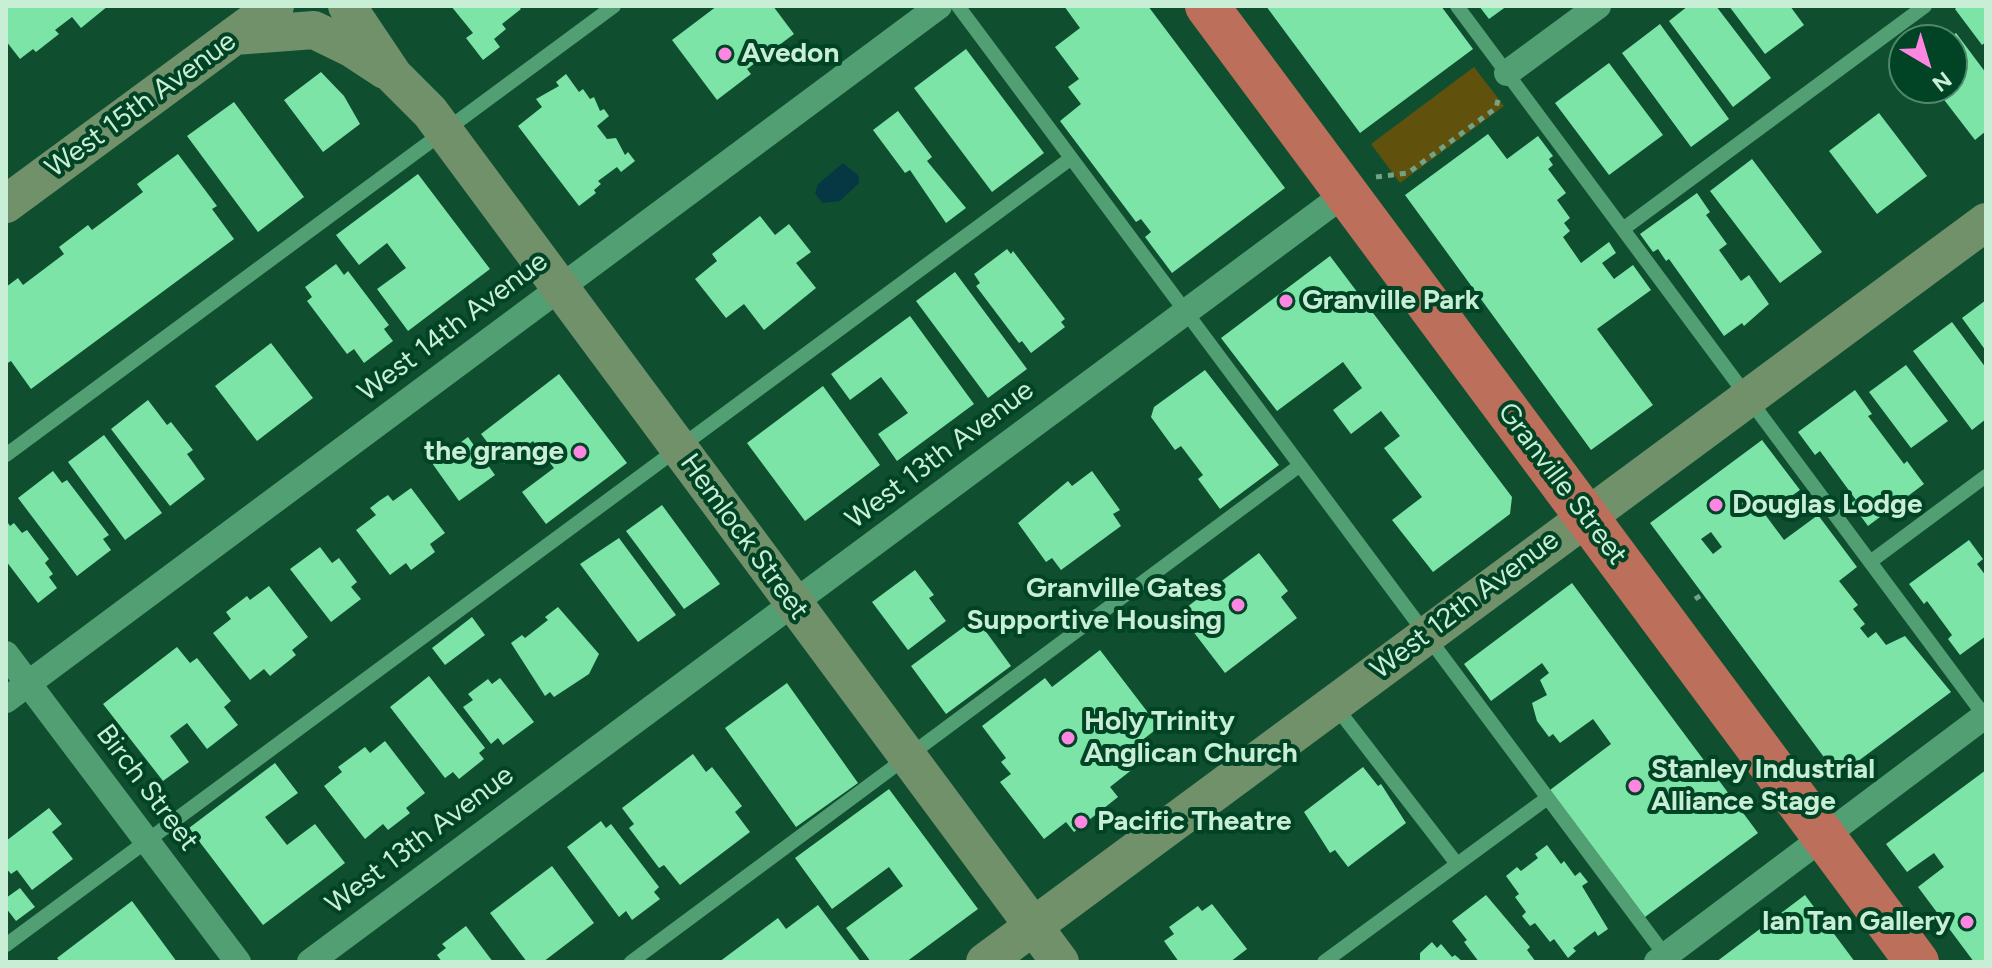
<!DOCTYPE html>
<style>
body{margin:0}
#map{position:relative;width:1992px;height:968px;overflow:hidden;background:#0f4f30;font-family:Figtree,sans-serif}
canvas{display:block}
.frame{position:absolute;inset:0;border:8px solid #c8eed5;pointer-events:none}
.north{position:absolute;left:1888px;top:24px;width:80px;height:80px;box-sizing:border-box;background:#004425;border:2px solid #50886b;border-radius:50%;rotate:142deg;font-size:22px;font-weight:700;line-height:32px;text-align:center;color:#c8eed5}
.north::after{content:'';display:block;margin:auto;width:28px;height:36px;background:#fd86e2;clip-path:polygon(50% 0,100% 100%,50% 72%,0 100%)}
</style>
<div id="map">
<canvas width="1992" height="968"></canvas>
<div class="frame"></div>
<div class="north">N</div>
</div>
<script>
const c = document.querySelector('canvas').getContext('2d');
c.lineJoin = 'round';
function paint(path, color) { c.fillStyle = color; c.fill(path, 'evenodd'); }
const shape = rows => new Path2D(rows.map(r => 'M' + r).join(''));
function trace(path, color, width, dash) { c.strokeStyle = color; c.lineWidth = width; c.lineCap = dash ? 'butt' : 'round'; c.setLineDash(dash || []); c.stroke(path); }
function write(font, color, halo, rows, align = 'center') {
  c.font = font + ' Figtree,sans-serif'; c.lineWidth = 8; c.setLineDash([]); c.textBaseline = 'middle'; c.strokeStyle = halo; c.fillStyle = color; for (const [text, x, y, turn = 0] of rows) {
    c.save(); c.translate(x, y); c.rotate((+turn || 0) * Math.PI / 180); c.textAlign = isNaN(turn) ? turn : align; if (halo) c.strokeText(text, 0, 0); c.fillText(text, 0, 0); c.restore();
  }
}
const green = shape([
 [1474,67,1504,106,1400,183,1371,144]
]);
const water = shape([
 [843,163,858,175,859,183,840,201,822,203,815,193,818,184]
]);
const building = shape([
 [6,6,62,8,108,6,81,28,72,17,55,30,59,34,36,52,33,49,20,59,6,41],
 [451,6,518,6,521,9,502,24,506,29,494,39,500,47,483,60,466,38,473,33],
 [717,6,773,6,794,34,747,69,751,74,717,100,672,40],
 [1064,6,1148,6,1285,188,1172,273,1145,237,1151,232,1141,219,1136,222,1060,121,1081,104,1068,87,1079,79,1055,47,1080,28],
 [1266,6,1441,6,1473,49,1360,133],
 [1479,6,1507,6,1489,19],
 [1688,6,1716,6,1771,78,1733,107,1669,21],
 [1729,6,1790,6,1804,25,1765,54],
 [1958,6,1986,6,1986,42,1982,45,1955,9],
 [1660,24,1729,119,1691,147,1622,53],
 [1956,33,1986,73,1986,131,1975,140,1935,88,1952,88,1952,40,1946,40],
 [966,49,1044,153,992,192,914,88],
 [1609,63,1663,135,1609,175,1555,103],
 [321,72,344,96,360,124,323,152,284,100],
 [566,74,579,92,583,89,590,99,594,97,600,111,604,109,609,116,597,126,607,139,616,138,625,155,628,152,635,161,621,172,617,167,598,181,601,184,594,190,596,193,579,206,518,126,542,107,536,99,559,86,556,82],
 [234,102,304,197,258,232,187,136],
 [898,111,932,157,927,161,966,208,946,223,910,170,905,173,873,130],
 [1879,113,1927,176,1877,214,1829,151],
 [1488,134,1507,159,1538,136,1553,156,1549,159,1553,165,1548,169,1566,193,1557,200,1570,218,1564,223,1570,231,1563,237,1581,263,1609,242,1616,253,1602,263,1614,279,1633,265,1651,290,1597,329,1653,405,1591,450,1405,195],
 [178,154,217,206,212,209,234,239,31,389,11,361,6,364,6,287,18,278,23,285,64,254,59,247,88,225,92,230,143,192,137,184],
 [1752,159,1822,252,1780,283,1710,191],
 [418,174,490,269,408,331,377,289,406,268,387,243,359,265,336,235],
 [1697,193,1710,212,1706,215,1727,244,1719,250,1741,281,1749,275,1769,304,1744,326,1742,323,1724,336,1669,259,1666,261,1658,249,1653,252,1640,234],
 [760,216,775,235,789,224,811,252,796,263,816,288,764,330,744,304,726,318,695,279,717,261,712,254],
 [1007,249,1011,254,1013,251,1065,319,1061,322,1065,327,1031,353,1022,341,1019,343,976,286,980,283,974,274],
 [1330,256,1512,497,1510,514,1433,572,1392,520,1422,497,1384,448,1400,436,1381,411,1351,434,1333,410,1362,388,1343,362,1277,411,1221,338],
 [336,264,344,275,348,271,389,325,384,329,393,341,364,363,354,349,347,354,307,301,312,297,305,287],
 [955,272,1027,369,988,398,916,301],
 [1986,300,1986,351,1962,318],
 [910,316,974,404,897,461,878,434,908,413,881,377,850,400,831,374],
 [1952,322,1986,368,1986,419,1972,430,1913,351],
 [271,343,313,398,257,441,215,386],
 [1906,365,1948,421,1911,448,1869,392],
 [1205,370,1279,465,1220,509,1198,479,1203,475,1181,446,1175,450,1151,417,1154,407],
 [559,374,627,463,546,524,522,492,554,468,533,441,504,464,481,434],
 [823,386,880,465,805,521,747,443],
 [1855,390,1872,414,1868,416,1904,464,1907,461,1924,484,1868,526,1851,503,1856,500,1820,451,1815,455,1798,432],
 [148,400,167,425,171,422,193,450,187,454,205,479,170,506,111,429],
 [104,435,162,513,125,540,68,462],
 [468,437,495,475,459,501,432,463],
 [1762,440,1800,490,1773,509,1763,495,1755,501,1784,540,1818,515,1857,567,1839,581,1858,605,1853,609,1865,624,1860,628,1868,638,1876,632,1886,645,1905,636,1951,692,1838,776,1650,523],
 [1711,532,1722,547,1713,554,1701,539],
 [53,471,62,483,67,480,109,535,103,539,111,550,77,576,18,498],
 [1092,471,1120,510,1113,514,1121,526,1061,570,1052,558,1046,562,1018,523,1068,481,1072,486],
 [411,488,445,533,430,544,435,552,411,570,406,563,390,575,356,530,376,515,370,508,379,501,388,495,393,501],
 [662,505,720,584,684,609,626,531],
 [6,520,10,526,14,523,22,533,27,530,49,559,45,563,53,574,49,577,57,588,38,603,6,561],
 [619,538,676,615,638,642,580,564],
 [1969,540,1983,559,1977,564,1986,576,1986,636,1960,655,1948,639,1952,635,1927,601,1924,604,1909,584],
 [320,547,332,563,339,558,357,582,351,587,361,599,331,622,290,569],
 [1259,553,1288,591,1281,597,1297,618,1225,673,1179,613],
 [915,570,934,595,929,598,946,621,908,650,872,602],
 [1572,583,1758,833,1645,917,1550,790,1611,744,1593,719,1560,743,1553,734,1549,737,1537,721,1532,703,1547,695,1540,680,1549,673,1542,663,1491,701,1464,664],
 [269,586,308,637,292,650,296,655,270,676,264,669,250,680,213,633,231,619,226,612,247,596,250,600],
 [558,607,599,654,589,674,554,697,550,692,545,696,511,643,522,635,525,638,548,620,545,617],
 [472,617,485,635,445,665,432,648],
 [976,618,1011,666,946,714,911,666],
 [177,647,190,663,197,658,231,701,224,707,238,725,207,749,187,723,170,736,189,762,163,781,103,704],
 [1100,650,1159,727,1131,749,1135,755,1134,768,1110,787,1118,797,1074,832,1066,822,1044,839,1000,782,1011,774,1001,762,1006,758,982,726,1045,678,1052,687],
 [429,676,485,748,479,753,484,759,459,779,453,772,445,778,390,707],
 [500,678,534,722,503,745,498,738,491,744,463,707,473,700,468,694,488,679,492,684],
 [787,683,858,783,796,827,725,728],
 [385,741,425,793,406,808,410,813,388,830,383,824,365,839,324,786,342,772,338,767,365,747,370,753],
 [693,754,706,772,712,767,742,806,735,812,750,832,680,885,664,865,659,868,629,828,634,824,622,808],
 [275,763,298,793,265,817,287,845,315,824,345,863,263,925,189,828],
 [1363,767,1378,786,1381,784,1406,823,1348,867,1335,850,1330,853,1304,812],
 [1986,770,1986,962,1974,962,1918,887,1944,867,1934,853,1907,872,1886,844],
 [889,789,978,909,906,962,871,962,846,928,903,886,889,867,832,909,795,858],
 [49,808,62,824,52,832,73,859,32,890,17,870,11,874,6,868,6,841],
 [601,821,606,828,611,824,659,887,654,892,660,899,632,920,626,911,619,917,567,847],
 [1547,845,1561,864,1564,861,1575,876,1580,872,1588,882,1582,886,1608,929,1598,936,1595,931,1573,948,1576,951,1568,958,1554,939,1550,942,1535,923,1530,926,1522,916,1526,912,1515,897,1519,894,1506,876,1517,867,1521,871,1538,858,1535,854],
 [552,866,594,923,543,962,527,962,490,913],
 [20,888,35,907,16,921,6,908,6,898],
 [1486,895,1530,947,1527,950,1536,962,1479,962,1464,942,1467,940,1452,921],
 [1805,895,1855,962,1716,962],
 [132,901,177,962,60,962,57,958],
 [1212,904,1247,949,1230,962,1179,962,1164,941,1174,934,1169,927,1198,906,1202,911],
 [818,905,861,962,719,962,778,918,786,929],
 [466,926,493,962,442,962,437,955,446,948,442,944],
 [1432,942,1437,948,1441,944,1452,957,1455,955,1463,962,1420,962,1420,953]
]);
const path = shape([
 [1376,177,1408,173,1496,108,1499,96],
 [1695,599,1703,594]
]);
const lane = shape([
 [958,6,1667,958],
 [1457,6,1986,718],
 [1623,229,1925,6],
 [6,455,614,6],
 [1870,562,1986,476],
 [1336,707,1457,864],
 [6,945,1070,159],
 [631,962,1299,466],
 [1324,962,1546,799]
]);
const street = shape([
 [1507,73,1598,6],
 [6,654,238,962],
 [6,700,939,6],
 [310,962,1346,193],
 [1657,962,1986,715]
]);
const secondary = shape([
 [347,6,394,76,430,112,1060,962],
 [234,36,314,30,353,49,385,70],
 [6,204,275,6],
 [985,962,1986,222]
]);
const highway = shape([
 [1207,6,1917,962]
]);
const markers = [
 [725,54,8,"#fd86e2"],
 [1286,301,8,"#fd86e2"],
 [580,452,8,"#fd86e2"],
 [1716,505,8,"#fd86e2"],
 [1238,605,8,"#fd86e2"],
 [1068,738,8,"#fd86e2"],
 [1635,786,8,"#fd86e2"],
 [1081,822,8,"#fd86e2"],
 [1967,922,8,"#fd86e2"]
];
const poiNames = [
 ["Avedon",741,54],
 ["Granville Park",1302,301],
 ["the grange",564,452,"right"],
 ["Douglas Lodge",1732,505],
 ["Granville Gates",1222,589,"right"],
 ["Supportive Housing",1222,621,"right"],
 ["Holy Trinity",1084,722],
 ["Anglican Church",1084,754],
 ["Stanley Industrial",1651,770],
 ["Alliance Stage",1651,802],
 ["Pacific Theatre",1097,822],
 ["Ian Tan Gallery",1951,922,"right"]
];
const streetNames = [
 ["West 15th Avenue",141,105,-36],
 ["West 14th Avenue",453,327,-37],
 ["West 13th Avenue",940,455,-37],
 ["Granville Street",1562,484,53],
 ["Hemlock Street",744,537,54],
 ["West 12th Avenue",1465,605,-37],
 ["Birch Street",147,788,53],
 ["West 13th Avenue",420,840,-37]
];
paint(green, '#60520c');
paint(water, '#063843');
paint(building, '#7ce4a7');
trace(path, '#70a387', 5, [6, 6]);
trace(lane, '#519f72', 14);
trace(street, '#519f72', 26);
trace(secondary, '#71916b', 38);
trace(highway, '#bc6f5a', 44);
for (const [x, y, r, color] of markers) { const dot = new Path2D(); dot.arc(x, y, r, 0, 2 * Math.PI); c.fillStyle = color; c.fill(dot); trace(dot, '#004425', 3); }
write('bold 28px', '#c8eed5', '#004425', poiNames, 'left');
write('28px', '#c8eed5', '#004425', streetNames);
</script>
